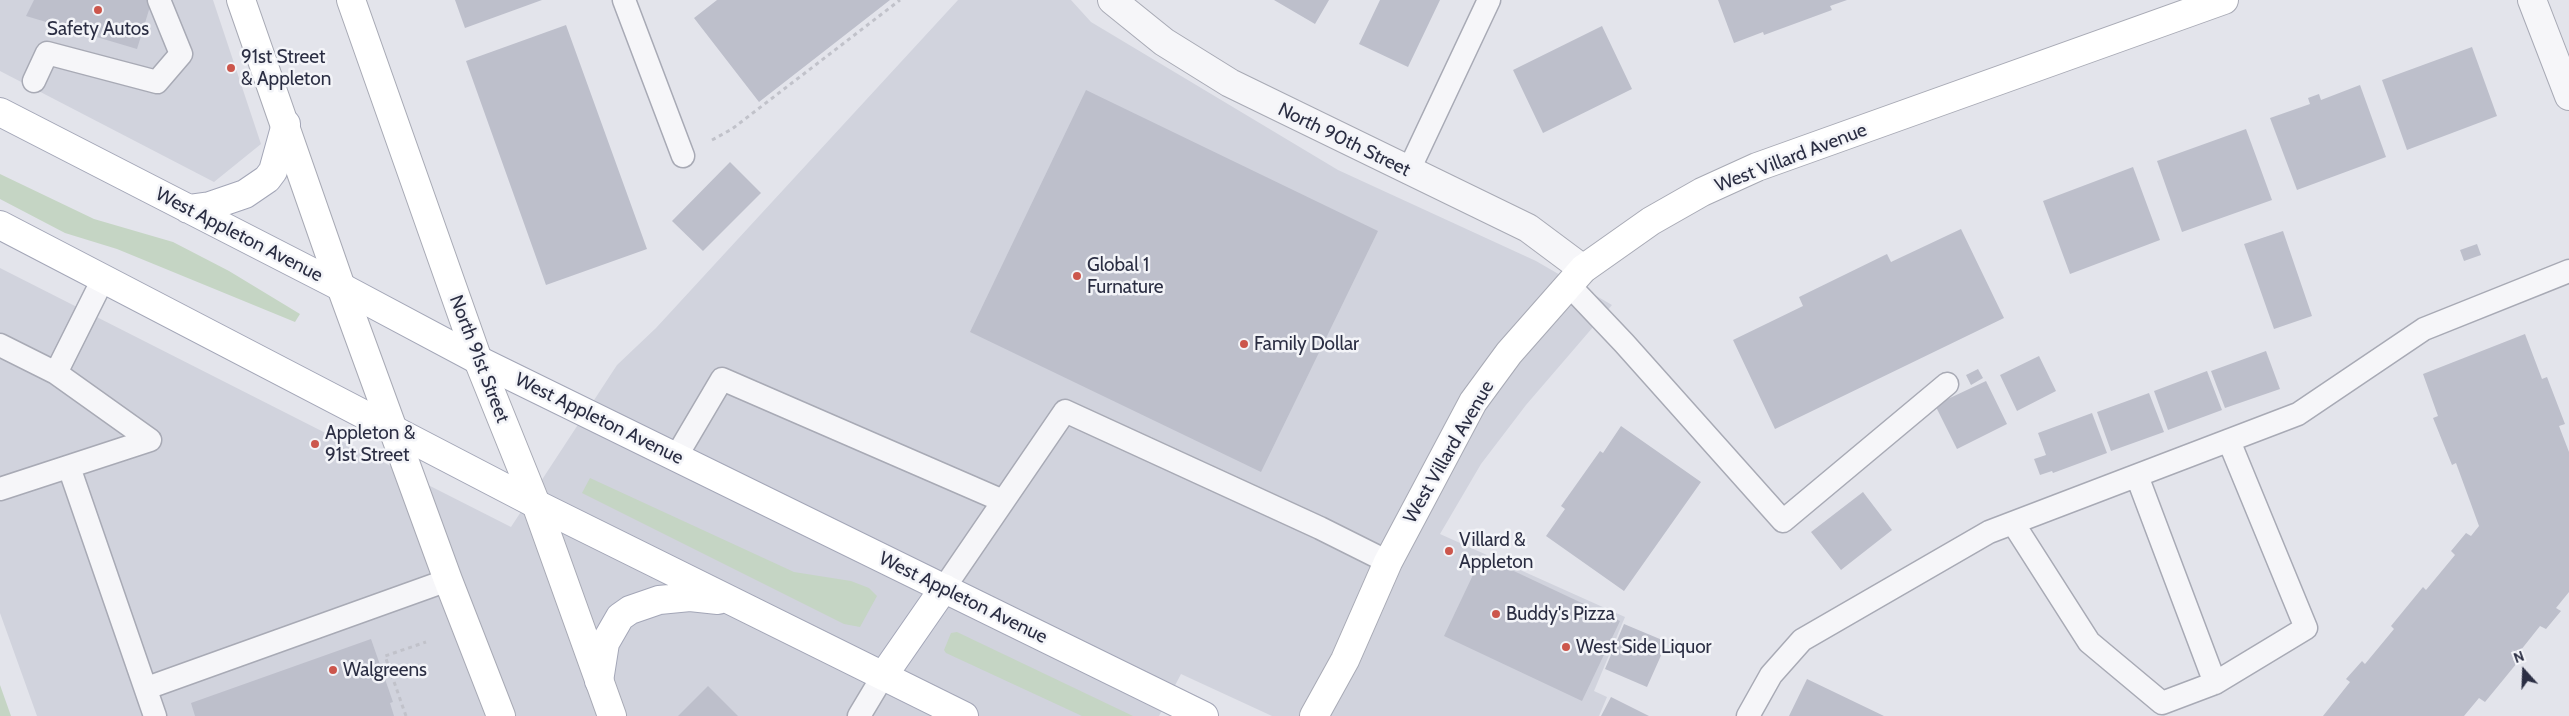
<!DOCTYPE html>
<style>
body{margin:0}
#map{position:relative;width:2569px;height:716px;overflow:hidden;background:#e3e4eb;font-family:Cabin,sans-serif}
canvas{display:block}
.north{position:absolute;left:2499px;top:646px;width:50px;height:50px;-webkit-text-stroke:4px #f3f4f8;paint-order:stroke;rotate:340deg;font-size:14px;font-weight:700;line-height:20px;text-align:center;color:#2b2e43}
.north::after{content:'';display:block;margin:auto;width:18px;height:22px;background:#2b2e43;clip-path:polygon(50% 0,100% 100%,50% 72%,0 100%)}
</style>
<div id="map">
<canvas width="2569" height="716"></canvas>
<div class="north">N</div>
</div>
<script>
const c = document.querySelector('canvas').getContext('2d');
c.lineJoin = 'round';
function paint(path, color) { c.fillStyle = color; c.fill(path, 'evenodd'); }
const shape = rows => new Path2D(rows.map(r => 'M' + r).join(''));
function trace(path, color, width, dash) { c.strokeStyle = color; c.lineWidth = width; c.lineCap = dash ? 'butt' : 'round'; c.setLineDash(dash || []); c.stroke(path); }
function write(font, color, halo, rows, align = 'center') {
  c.font = font + ' Cabin,sans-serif'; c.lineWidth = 5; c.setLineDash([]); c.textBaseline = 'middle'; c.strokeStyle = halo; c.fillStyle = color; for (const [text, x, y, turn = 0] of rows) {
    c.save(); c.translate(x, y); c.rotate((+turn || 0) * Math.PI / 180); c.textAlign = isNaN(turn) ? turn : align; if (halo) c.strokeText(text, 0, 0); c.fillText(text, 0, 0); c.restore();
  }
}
const built = shape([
 [0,0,213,0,261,144,214,182,0,71],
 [958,0,1071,0,1091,22,1338,170,1536,261,1612,305,1526,405,1481,464,1440,534,1625,617,1594,691,1607,697,1599,716,1272,716,1181,674,1159,716,37,716,0,613,0,268,511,527,617,365,656,328]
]);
const green = shape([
 [0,174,94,219,173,242,229,271,300,314,295,322,117,249,65,233,0,199],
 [590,478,794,572,851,581,869,588,877,596,860,627,844,624,582,493],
 [957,632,1133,716,1082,716,946,653,944,650,951,633],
 [0,685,11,716,0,716]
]);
const building = shape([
 [34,0,152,0,137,49,26,16],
 [455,0,542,0,465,28],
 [717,0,890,0,759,102,694,18],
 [1274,0,1329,0,1315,24],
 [1380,0,1440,0,1408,67,1359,44],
 [1718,0,1847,0,1830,6,1832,10,1764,35,1763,32,1734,43],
 [566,25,647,249,546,285,466,61],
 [1602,26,1632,89,1543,133,1513,70],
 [2472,47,2497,116,2407,150,2382,80],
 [2360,85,2386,157,2297,190,2270,118,2310,104,2308,98,2319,94,2321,100],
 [1086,90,1378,231,1261,472,970,332],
 [2246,129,2272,200,2182,232,2157,161],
 [730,162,761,193,703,251,672,221],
 [2133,167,2160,240,2070,274,2043,201],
 [1961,229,2004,318,1775,429,1733,340,1803,306,1799,297,1887,254,1891,262],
 [2283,231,2312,316,2274,329,2244,244],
 [2477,244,2481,255,2464,261,2460,250],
 [2525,334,2542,379,2547,377,2565,424,2559,426,2569,452,2569,592,2556,608,2561,611,2546,629,2540,626,2513,660,2517,663,2485,702,2479,698,2464,716,2323,716,2350,682,2346,679,2362,661,2365,664,2394,629,2391,626,2423,587,2426,590,2455,555,2451,551,2466,533,2471,536,2479,526,2456,463,2452,465,2433,418,2438,416,2423,374],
 [2266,351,2280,389,2225,408,2211,371],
 [2039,356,2056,391,2017,411,2000,375],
 [1978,369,1983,378,1971,385,1966,375],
 [2207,371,2222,410,2168,430,2154,391],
 [1986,381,2007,424,1957,449,1935,405],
 [2149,393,2164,432,2111,451,2097,412],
 [2092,413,2107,453,2053,473,2052,471,2040,475,2034,459,2046,455,2038,433],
 [1621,426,1701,482,1624,591,1546,536,1565,509,1561,506,1600,451,1603,453],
 [1863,492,1892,530,1841,570,1811,532],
 [1482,556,1620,621,1582,701,1444,636],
 [1624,624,1667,642,1647,687,1605,669],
 [371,639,393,702,390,703,394,716,195,716,191,703],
 [1807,679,1884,716,1789,716],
 [708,686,738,716,678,716],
 [1611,697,1649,716,1601,716]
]);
const path = shape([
 [712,140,732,129,900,0],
 [406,716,385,656,426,642]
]);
const lane = shape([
 [624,0,683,156],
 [34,81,47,53,157,82,181,54,159,0],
 [1408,172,1489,0],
 [1568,284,1624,343,1783,521,1947,384],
 [0,345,56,373],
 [676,457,722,379,1003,501],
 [69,467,155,716],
 [0,489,150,440,56,373,103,279],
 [2013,523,2089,642,2162,703,2215,683,2137,476],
 [944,588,1065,411,1320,528,1388,562],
 [2215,683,2306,628,2229,441],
 [147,688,448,580],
 [859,716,883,676],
 [1748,716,1771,675,1802,640,1989,532,2298,414,2424,329,2569,271]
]);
const street = shape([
 [1112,0,1164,42,1230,83,1528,228,1583,269],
 [2532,0,2569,96]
]);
const secondary = shape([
 [241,0,341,287,448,580,501,716],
 [351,0,478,360,536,504,612,716],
 [1314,716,1345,660,1388,562,1473,402,1509,353,1583,269,1651,221,1702,192,1757,167,2224,0]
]);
const primary = shape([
 [0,112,341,287,478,360,1204,716],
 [188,209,210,206,245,194,267,179,273,171,286,124],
 [0,225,536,504,964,716],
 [883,676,944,588],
 [599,681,605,643,620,617,630,610,659,600,690,597,718,600]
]);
const markers = [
 [98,10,5,"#cc564c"],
 [231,68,5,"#cc564c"],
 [1077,276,5,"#cc564c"],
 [1244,344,5,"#cc564c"],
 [315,444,5,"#cc564c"],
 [1449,551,5,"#cc564c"],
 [1496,614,5,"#cc564c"],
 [1566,647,5,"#cc564c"],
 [333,670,5,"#cc564c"]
];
const poiNames = [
 ["Safety Autos",98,29,"center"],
 ["91st Street",241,57],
 ["& Appleton",241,79],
 ["Global 1",1087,265],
 ["Furnature",1087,287],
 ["Family Dollar",1254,344],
 ["Appleton &",325,433],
 ["91st Street",325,455],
 ["Villard &",1459,540],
 ["Appleton",1459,562],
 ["Buddy's Pizza",1506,614],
 ["West Side Liquor",1576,647],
 ["Walgreens",343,670]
];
const streetNames = [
 ["North 90th Street",1344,140,26],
 ["West Villard Avenue",1791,158,-21],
 ["West Appleton Avenue",239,235,27],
 ["North 91st Street",479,359,69],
 ["West Appleton Avenue",599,419,26],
 ["West Villard Avenue",1449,452,-60],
 ["West Appleton Avenue",963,598,26]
];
paint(built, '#d1d3dd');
paint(green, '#c5d5c4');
paint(building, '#bdbfcb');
trace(lane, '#a8aab5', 25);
trace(street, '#a8aab5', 30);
trace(secondary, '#a8aab5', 30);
trace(primary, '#a3a6b7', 30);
trace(path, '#c1c2ca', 3, [4, 4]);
trace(lane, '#f6f6f9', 22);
trace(street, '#f6f6f9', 28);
trace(secondary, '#fff', 28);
trace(primary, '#fff', 28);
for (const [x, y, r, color] of markers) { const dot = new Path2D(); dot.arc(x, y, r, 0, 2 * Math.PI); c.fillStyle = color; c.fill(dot); trace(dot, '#f3f4f8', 2); }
write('19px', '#2b2e43', '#f3f4f8', poiNames, 'left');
write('19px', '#2b2e43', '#f3f4f8', streetNames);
</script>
